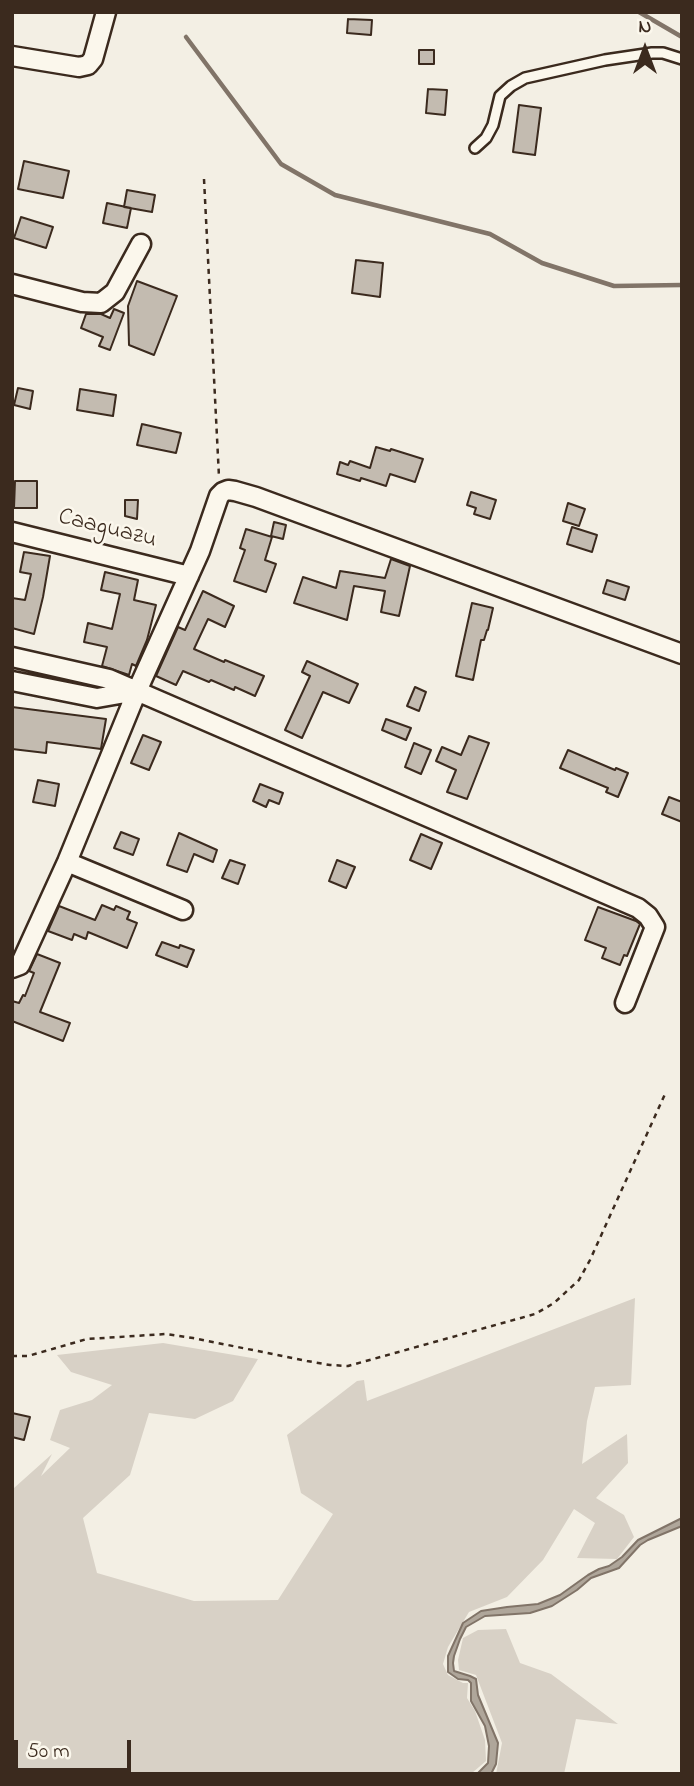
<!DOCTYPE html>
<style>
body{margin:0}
#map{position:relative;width:694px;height:1786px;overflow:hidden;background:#f3efe4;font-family:"Indie Flower",sans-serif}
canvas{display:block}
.frame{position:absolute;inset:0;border:14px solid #3b2a1e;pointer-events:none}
.north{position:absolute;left:610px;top:14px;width:70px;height:70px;-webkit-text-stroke:5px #fbf7ec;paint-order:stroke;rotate:0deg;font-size:19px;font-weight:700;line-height:28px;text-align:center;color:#3b2a1e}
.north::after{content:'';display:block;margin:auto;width:24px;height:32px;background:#3b2a1e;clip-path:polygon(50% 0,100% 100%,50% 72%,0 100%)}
.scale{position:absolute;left:14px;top:1740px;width:117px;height:32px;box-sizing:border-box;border:4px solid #3b2a1e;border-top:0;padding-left:9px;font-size:21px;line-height:24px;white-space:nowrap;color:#3b2a1e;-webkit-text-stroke:5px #fbf7ec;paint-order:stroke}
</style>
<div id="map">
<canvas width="694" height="1786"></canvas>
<div class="frame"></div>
<div class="north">N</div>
<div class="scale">50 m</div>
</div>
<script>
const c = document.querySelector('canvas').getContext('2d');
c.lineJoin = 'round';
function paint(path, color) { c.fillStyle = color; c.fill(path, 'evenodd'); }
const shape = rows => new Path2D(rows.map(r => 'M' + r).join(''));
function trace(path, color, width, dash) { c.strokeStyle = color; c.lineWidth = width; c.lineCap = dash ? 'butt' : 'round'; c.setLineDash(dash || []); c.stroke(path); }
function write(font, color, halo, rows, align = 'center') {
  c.font = font + ' "Indie Flower",sans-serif'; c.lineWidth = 5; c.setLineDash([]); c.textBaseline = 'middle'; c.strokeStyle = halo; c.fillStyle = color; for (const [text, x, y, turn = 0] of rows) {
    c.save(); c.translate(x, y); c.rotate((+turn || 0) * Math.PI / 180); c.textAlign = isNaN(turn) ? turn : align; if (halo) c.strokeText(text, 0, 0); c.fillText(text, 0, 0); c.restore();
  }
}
const green = shape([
 [635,1298,631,1385,595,1387,587,1421,582,1464,627,1434,628,1463,596,1498,624,1515,634,1537,617,1559,577,1558,595,1523,574,1509,543,1560,507,1597,469,1612,448,1647,443,1664,448,1675,463,1683,468,1683,467,1698,475,1711,485,1740,486,1761,472,1773,12,1774,12,1492,14,1488,52,1454,41,1476,70,1448,50,1440,60,1410,92,1400,112,1385,71,1372,57,1355,163,1343,258,1359,233,1401,195,1419,149,1413,130,1475,83,1518,97,1573,194,1601,278,1600,333,1514,301,1493,287,1435,357,1381,364,1380,367,1401],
 [506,1629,520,1663,551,1674,618,1724,576,1719,564,1774,496,1774,502,1743,476,1675,459,1670,458,1660,463,1638,478,1630]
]);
const water = shape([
 [682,1518,682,1526,648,1540,640,1545,619,1568,591,1578,577,1590,552,1606,530,1613,485,1616,466,1627,460,1639,454,1656,453,1663,454,1671,470,1676,476,1679,478,1695,498,1743,496,1764,491,1774,477,1774,488,1763,489,1746,485,1726,471,1701,471,1683,468,1680,458,1679,448,1672,448,1656,463,1623,481,1611,507,1607,538,1604,560,1595,588,1575,599,1569,609,1566,622,1557,638,1540,682,1518]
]);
const stream = shape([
 [639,12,682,37],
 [186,37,281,164,335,195,490,234,542,263,614,286,682,285]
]);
const building = shape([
 [348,19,372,20,371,35,347,33,348,19],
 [419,50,434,50,434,64,419,64,419,50],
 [428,89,447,90,445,115,426,113,428,89],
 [519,105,541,108,535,155,513,152,519,105],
 [24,161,69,171,63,198,18,189,24,161],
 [127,190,155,195,152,212,124,207,127,190],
 [107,203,131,208,127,228,103,223,107,203],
 [21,217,53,227,46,248,14,238,21,217],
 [356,260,383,263,380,297,352,293,356,260],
 [137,281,177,296,154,355,129,345,128,306,137,281],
 [114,309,124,313,110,350,99,346,103,337,81,328,86,314,101,314,110,318,114,309],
 [18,388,33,391,30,409,14,405,18,388],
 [80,389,116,395,113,416,77,410,80,389],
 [142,424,181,433,176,453,137,445,142,424],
 [376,447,390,451,391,449,423,459,415,482,390,474,386,486,361,478,360,481,337,474,340,462,348,465,350,461,370,468,376,447],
 [15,481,37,481,37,508,14,508,15,481],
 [471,492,496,500,490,519,474,514,476,508,467,505,471,492],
 [125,500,138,500,137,519,125,516,125,500],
 [568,503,585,509,579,526,563,521,568,503],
 [274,522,286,525,283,539,271,536,274,522],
 [572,527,597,535,592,552,567,544,572,527],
 [246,529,272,537,265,560,276,564,266,592,234,581,245,550,240,548,246,529],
 [24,552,50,556,43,597,34,634,12,628,12,598,25,600,31,574,20,572,24,552],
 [391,559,410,566,399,616,381,612,385,591,354,586,347,620,294,603,303,577,336,588,340,571,385,578,391,559],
 [105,572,138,580,134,600,156,605,147,640,136,666,132,664,129,675,102,666,107,647,84,642,88,623,112,629,120,594,101,590,105,572],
 [607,580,629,587,625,600,603,593,607,580],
 [203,591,234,606,225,627,208,619,194,649,224,662,225,660,264,676,255,696,235,687,234,690,211,680,209,682,183,671,176,685,156,676,178,627,185,630,203,591],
 [472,603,493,608,488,630,487,630,484,640,481,640,473,680,456,676,472,603],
 [307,661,358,684,349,703,323,692,302,738,285,730,310,676,302,672,307,661],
 [415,687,426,692,419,711,407,706,415,687],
 [12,707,106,719,101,749,47,742,46,753,12,749,12,707],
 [386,719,411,728,406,740,382,730,386,719],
 [143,735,161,742,149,770,131,763,143,735],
 [469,736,489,743,467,799,447,792,456,770,436,761,442,747,461,755,469,736],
 [414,743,431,750,421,774,405,767,414,743],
 [568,750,615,770,616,768,628,773,618,797,606,792,608,788,560,768,568,750],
 [38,780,59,784,55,806,33,802,38,780],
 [260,784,283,793,279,804,269,800,266,807,253,801,260,784],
 [669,797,682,802,682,822,662,814,669,797],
 [121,832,139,839,133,855,114,848,121,832],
 [179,833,217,850,213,862,194,854,187,872,167,865,179,833],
 [421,834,442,843,431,869,410,860,421,834],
 [230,860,245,865,238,884,222,878,230,860],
 [337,860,355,867,346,888,329,881,337,860],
 [102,905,114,910,116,906,130,912,127,919,137,923,127,948,88,932,86,939,74,934,72,940,48,931,59,906,95,920,102,905],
 [598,907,636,921,640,924,627,956,624,955,620,965,602,958,606,948,585,940,598,907],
 [162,942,179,948,180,945,194,950,187,967,156,955,162,942],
 [37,954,60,963,40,1012,70,1023,63,1041,12,1021,12,1001,19,1003,23,995,25,996,34,973,29,971,37,954],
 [12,1413,30,1417,24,1440,12,1437,12,1413]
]);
const path = shape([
 [204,179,219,477],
 [12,1356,28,1356,87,1339,166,1334,193,1338,307,1361,330,1365,348,1366,535,1314,554,1303,579,1280,590,1260,665,1094]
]);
const lane = shape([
 [475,148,486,138,493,125,500,96,511,86,525,78,605,60,652,53,663,53,682,59]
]);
const street = shape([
 [12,56,79,67,88,65,93,59,106,12],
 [12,284,82,302,101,303,115,292,141,244],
 [12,532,189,576],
 [12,657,109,679,638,908,648,916,655,927,625,1003],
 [12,681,97,698,137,691],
 [67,862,183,910],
 [12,968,20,965,67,862,137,691,200,551,219,496,223,492,228,490,235,491,256,497,682,654]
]);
const streetNames = [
 ["Caaguazu",107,530,14]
];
paint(green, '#d8d1c6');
paint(water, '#afa69a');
trace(water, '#817468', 2);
trace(stream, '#817468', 4.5);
paint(building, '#c3bbb0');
trace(building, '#3b2a1e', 2);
trace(lane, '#3b2a1e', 14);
trace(street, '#3b2a1e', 23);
trace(path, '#3b2a1e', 2.5, [5, 5]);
trace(lane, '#fbf7ec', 9);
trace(street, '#fbf7ec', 18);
write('24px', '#3b2a1e', '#fbf7ec', streetNames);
</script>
